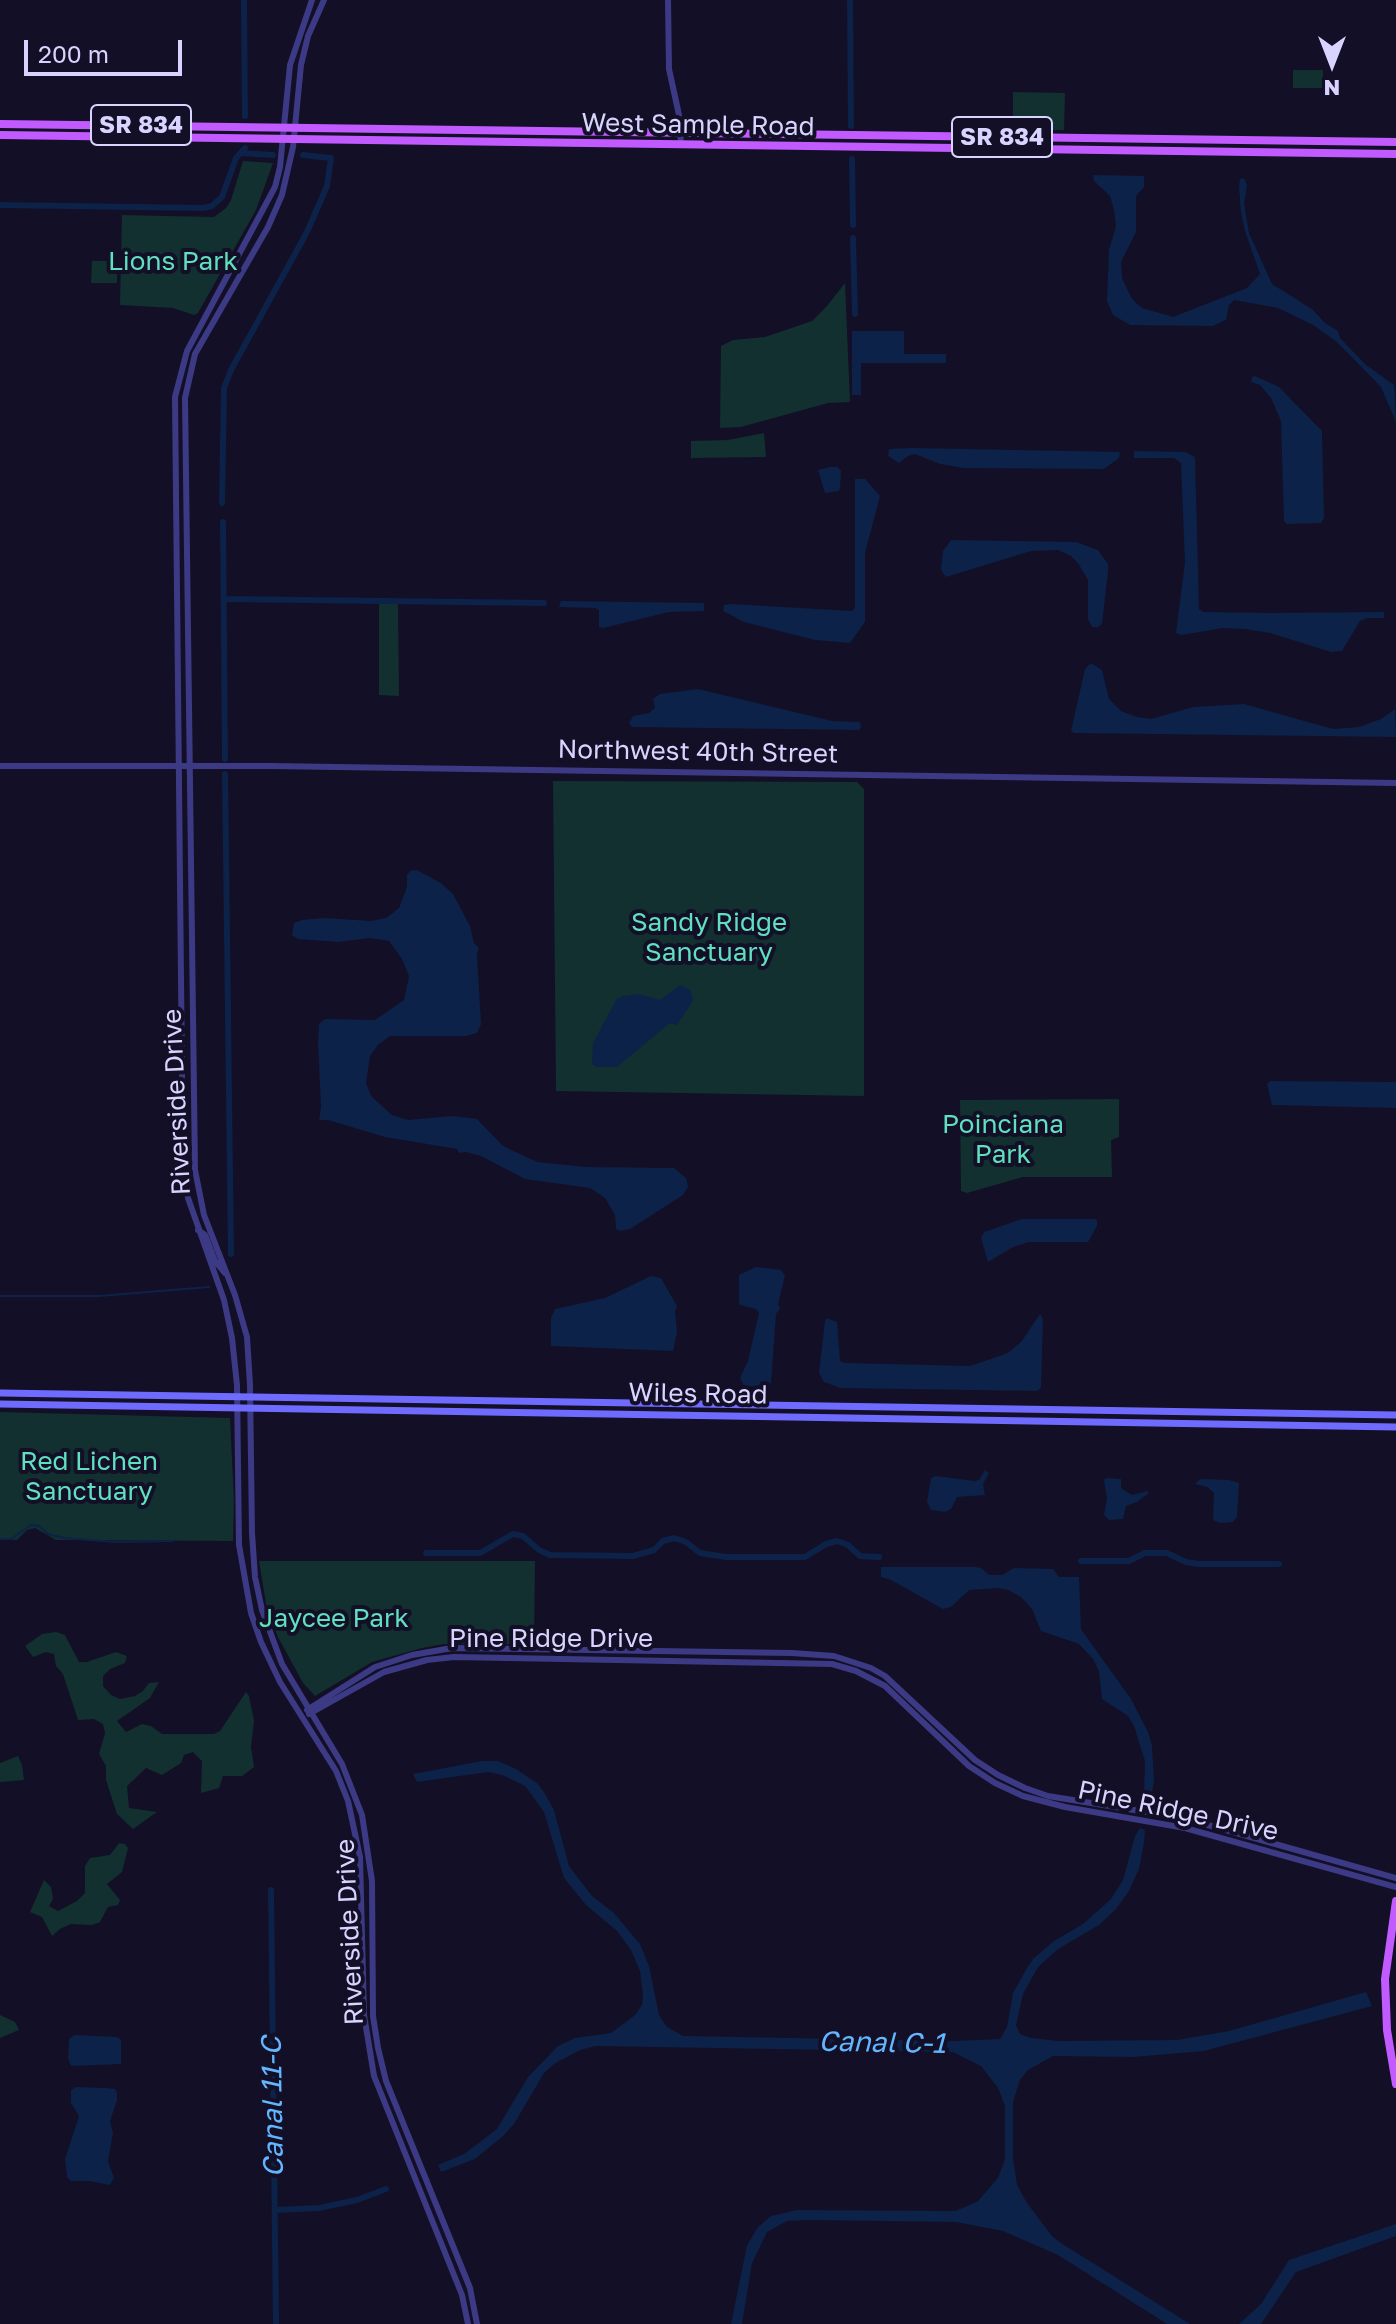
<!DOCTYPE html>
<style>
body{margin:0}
#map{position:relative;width:1396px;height:2324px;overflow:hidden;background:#130f26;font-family:"Golos Text",sans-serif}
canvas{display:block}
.north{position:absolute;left:1292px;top:24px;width:80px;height:80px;-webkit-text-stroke:6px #130f26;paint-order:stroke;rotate:180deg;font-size:22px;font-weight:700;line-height:32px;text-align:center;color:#d9d4ff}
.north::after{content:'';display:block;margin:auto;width:28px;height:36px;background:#d9d4ff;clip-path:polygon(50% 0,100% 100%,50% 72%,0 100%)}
.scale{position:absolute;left:24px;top:40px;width:158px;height:36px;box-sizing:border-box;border:4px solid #d9d4ff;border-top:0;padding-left:10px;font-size:24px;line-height:28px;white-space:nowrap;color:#d9d4ff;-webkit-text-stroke:6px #130f26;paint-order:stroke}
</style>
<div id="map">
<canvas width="1396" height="2324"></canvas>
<div class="north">N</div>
<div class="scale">200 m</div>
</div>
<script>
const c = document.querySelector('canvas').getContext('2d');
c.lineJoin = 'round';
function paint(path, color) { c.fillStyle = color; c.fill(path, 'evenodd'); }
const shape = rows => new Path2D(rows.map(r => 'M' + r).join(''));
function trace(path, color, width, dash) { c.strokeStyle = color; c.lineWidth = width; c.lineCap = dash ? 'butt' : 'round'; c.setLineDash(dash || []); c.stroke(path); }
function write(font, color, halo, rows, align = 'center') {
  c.font = font + ' "Golos Text",sans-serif'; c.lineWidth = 8; c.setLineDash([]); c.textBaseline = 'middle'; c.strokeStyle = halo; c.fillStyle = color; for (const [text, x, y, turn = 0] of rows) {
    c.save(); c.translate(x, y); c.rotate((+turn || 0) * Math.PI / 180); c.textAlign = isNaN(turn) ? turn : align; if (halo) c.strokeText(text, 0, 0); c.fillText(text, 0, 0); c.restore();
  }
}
const green = shape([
 [1293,70,1323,70,1323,88,1293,88],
 [1013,92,1065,93,1064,130,1013,130],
 [243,161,273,163,256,210,198,313,194,315,173,308,120,305,122,215,214,217,226,208,231,200],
 [92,261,117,261,117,283,91,283],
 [845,283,850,402,828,403,741,427,720,428,721,346,733,340,765,337,812,321,827,306],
 [764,433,766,457,691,458,691,441,728,440],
 [379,603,398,603,399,696,379,695],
 [553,781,857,782,864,789,864,1096,556,1091],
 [1119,1099,1119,1137,1111,1140,1112,1177,1023,1177,967,1193,961,1191,960,1100],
 [0,1412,230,1418,234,1501,233,1541,56,1540,35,1528,27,1530,17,1540,0,1539],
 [259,1561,535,1561,534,1644,444,1644,422,1648,372,1662,315,1696,303,1683,278,1637,267,1609],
 [56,1632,65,1635,79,1662,87,1662,116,1652,127,1656,125,1663,110,1669,103,1676,103,1686,111,1695,120,1699,135,1696,143,1691,149,1683,159,1682,150,1698,117,1721,126,1732,142,1724,151,1726,162,1734,214,1734,220,1731,246,1692,249,1696,254,1721,251,1747,254,1767,242,1776,223,1776,219,1788,201,1793,202,1761,193,1752,184,1755,181,1763,162,1775,146,1768,127,1786,129,1808,157,1812,133,1829,117,1814,106,1780,106,1766,99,1754,105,1733,103,1724,94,1719,78,1720,63,1674,56,1666,54,1654,46,1652,33,1657,25,1646,42,1634],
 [18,1756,22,1765,24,1780,0,1782,0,1763],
 [119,1843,125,1844,128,1848,122,1872,107,1884,120,1900,118,1905,108,1907,100,1922,92,1925,71,1924,60,1929,52,1936,42,1917,30,1912,44,1880,51,1887,53,1899,49,1906,58,1911,77,1901,85,1893,85,1866,90,1858,110,1855],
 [0,2015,15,2022,19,2030,0,2038]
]);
const water = shape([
 [1093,175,1144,176,1144,187,1136,196,1136,232,1121,262,1122,278,1132,299,1142,308,1173,317,1247,288,1260,274,1245,231,1241,212,1239,187,1240,179,1244,178,1247,185,1244,204,1249,233,1272,284,1312,309,1325,323,1338,331,1340,338,1366,365,1394,385,1396,422,1381,387,1337,342,1313,325,1278,308,1234,300,1229,305,1226,320,1213,326,1130,325,1113,315,1107,301,1109,250,1116,226,1114,210,1110,196,1094,181],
 [852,331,904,331,904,354,946,354,946,363,861,363,861,395,852,395],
 [1255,376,1279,387,1322,431,1324,518,1321,523,1287,524,1284,521,1281,421,1271,398,1260,385,1251,382,1252,377],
 [912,448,1120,452,1119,458,1104,469,963,468,940,464,915,454,908,456,899,463,888,456,889,449],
 [1134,451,1185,452,1195,457,1199,609,1204,612,1271,613,1384,612,1384,618,1367,618,1360,621,1342,651,1331,652,1270,633,1245,629,1223,628,1181,635,1176,633,1185,562,1181,463,1174,458,1134,458],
 [830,467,837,467,841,471,840,488,839,491,825,493,818,470],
 [855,479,865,479,880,496,865,553,865,622,850,643,815,640,744,622,723,611,724,605,731,604,852,611,855,608],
 [951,540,1076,542,1098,550,1108,564,1108,572,1102,624,1098,627,1092,627,1088,619,1088,580,1078,563,1071,556,1058,550,1031,551,946,577,941,570,943,551],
 [561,601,704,603,704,611,669,612,603,628,599,627,599,610,595,608,559,607],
 [1091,663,1102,670,1109,699,1121,711,1137,717,1151,719,1193,707,1244,704,1333,729,1359,727,1381,719,1395,709,1396,737,1074,733,1071,731,1085,669],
 [698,689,832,721,860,722,861,727,859,730,632,727,629,723,633,716,649,713,655,708,653,699,660,694],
 [417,870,441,883,453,894,470,926,474,943,479,948,477,954,481,1024,477,1033,466,1036,390,1036,378,1045,370,1056,366,1083,371,1096,392,1115,408,1120,452,1116,477,1119,503,1146,537,1162,586,1167,674,1168,686,1178,688,1187,683,1195,630,1229,619,1231,616,1229,615,1215,605,1198,590,1188,525,1179,481,1156,466,1152,459,1153,457,1149,385,1137,328,1120,319,1120,321,1107,318,1043,319,1024,325,1019,375,1020,404,1000,409,976,402,959,389,941,370,938,338,942,298,939,292,935,294,923,302,920,324,918,371,921,386,918,399,908,407,887,407,875,410,871],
 [680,985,691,991,693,1001,677,1025,670,1023,617,1067,597,1067,592,1064,593,1043,616,1000,623,996,639,994,660,1000],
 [1270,1081,1396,1082,1396,1108,1272,1105,1267,1084],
 [1022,1219,1094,1219,1097,1220,1097,1226,1088,1242,1029,1242,1013,1247,988,1262,981,1238,984,1232],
 [756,1267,781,1270,785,1276,778,1304,780,1308,776,1314,771,1383,762,1387,744,1386,740,1378,748,1361,759,1313,756,1309,740,1305,739,1302,739,1275],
 [651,1276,661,1278,677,1306,675,1311,677,1332,673,1351,551,1346,551,1318,555,1309,605,1298],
 [1040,1314,1043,1319,1041,1388,1037,1391,840,1388,824,1382,819,1373,825,1321,827,1318,837,1322,840,1361,845,1363,970,1366,1008,1353,1021,1342],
 [985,1470,989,1473,983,1484,985,1495,957,1497,951,1509,945,1512,931,1510,927,1502,931,1478,936,1476,974,1481,979,1480],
 [1106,1478,1121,1479,1121,1488,1132,1495,1147,1491,1149,1493,1137,1502,1126,1506,1123,1519,1109,1520,1104,1515,1107,1499,1104,1480],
 [1200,1479,1229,1480,1239,1483,1237,1517,1233,1522,1220,1523,1213,1520,1214,1493,1207,1487,1195,1484],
 [881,1567,975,1567,981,1568,989,1575,1002,1575,1014,1568,1053,1569,1059,1577,1079,1577,1081,1629,1131,1699,1148,1732,1152,1745,1154,1780,1151,1799,1145,1799,1144,1795,1145,1761,1134,1726,1128,1716,1102,1699,1099,1671,1093,1659,1079,1644,1041,1631,1032,1609,1021,1597,1008,1590,998,1588,969,1590,951,1607,943,1609,891,1580,881,1577],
 [482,1761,498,1761,516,1769,537,1783,544,1792,554,1810,569,1866,592,1896,614,1913,640,1944,649,1966,659,2015,667,2027,683,2036,955,2041,1000,2039,1007,2027,1013,1993,1027,1968,1033,1959,1054,1941,1083,1924,1111,1899,1123,1880,1135,1836,1140,1828,1145,1830,1144,1843,1139,1869,1129,1891,1116,1909,1099,1925,1058,1949,1038,1967,1023,1994,1016,2025,1020,2034,1031,2038,1058,2041,1177,2040,1229,2031,1366,1992,1372,2006,1204,2051,1134,2057,1053,2056,1028,2070,1020,2080,1013,2102,1013,2158,1017,2185,1027,2203,1052,2236,1061,2243,1190,2324,1167,2324,1058,2255,1003,2231,956,2222,807,2220,787,2221,767,2232,752,2263,742,2324,731,2324,747,2245,758,2227,771,2216,797,2210,955,2211,977,2202,998,2178,1005,2159,1005,2106,998,2088,981,2066,953,2052,595,2046,580,2050,554,2064,544,2073,514,2124,503,2136,475,2159,441,2172,438,2165,464,2154,497,2129,528,2077,558,2046,575,2038,611,2033,635,2015,642,2005,643,1996,640,1971,631,1950,617,1931,586,1905,564,1878,544,1812,525,1786,502,1775,488,1772,417,1782,413,1774],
 [74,2035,117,2037,121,2040,121,2064,71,2066,68,2058,69,2039],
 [76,2087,106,2088,115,2089,117,2093,117,2100,110,2121,113,2133,108,2161,114,2178,110,2185,89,2181,71,2181,67,2177,65,2159,79,2116,71,2103,71,2090],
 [1396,2224,1396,2236,1296,2272,1261,2324,1239,2324,1261,2304,1289,2260]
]);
const stream = shape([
 [0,1296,99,1296,209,1287],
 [0,1539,11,1539,31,1525,39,1526,48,1534,64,1538,117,1542,173,1541]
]);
const canal = shape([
 [244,0,245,116],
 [850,0,851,126],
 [241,153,273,155],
 [852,159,853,225],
 [0,205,204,208,212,206,222,197,236,158,245,148],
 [853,238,855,314],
 [222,503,224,388,231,370,307,232,327,186,331,158,303,155],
 [223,522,225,759],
 [225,599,544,603],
 [225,774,231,1254],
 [426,1553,480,1553,513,1534,523,1536,539,1550,550,1555,633,1556,654,1550,663,1541,674,1538,686,1542,700,1553,726,1557,805,1557,826,1544,837,1541,848,1545,860,1556,879,1557],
 [1081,1561,1129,1561,1145,1553,1167,1553,1186,1562,1198,1564,1279,1564],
 [271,1890,276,2324],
 [275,2210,319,2208,357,2200,386,2189]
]);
const tertiary = shape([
 [312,0,290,65,280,167,275,187,187,351,175,397,183,1171,188,1198,224,1300,232,1338,237,1385,239,1545,251,1613,261,1642,280,1682,336,1771,348,1801,360,1857,364,2015,374,2076,462,2295,468,2324],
 [324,0,308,36,301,65,293,147,282,195,268,227,195,354,185,398,195,1170,204,1215,235,1295,247,1337,250,1385,252,1533,255,1577,262,1610,282,1664,342,1764,362,1815,372,1881,373,2016,378,2048,386,2081,470,2288,477,2324],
 [668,0,669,69,679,115,681,145],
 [0,766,271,766,1396,783],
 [198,1230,205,1235,215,1261,225,1273],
 [307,1710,375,1667,412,1655,452,1648,792,1653,834,1656,871,1668,885,1676,975,1760,998,1775,1025,1788,1048,1796,1183,1818,1396,1878],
 [309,1714,384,1672,427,1660,454,1657,832,1664,856,1671,885,1686,969,1766,995,1783,1023,1796,1065,1807,1185,1828,1396,1887]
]);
const secondary = shape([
 [0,1393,1396,1415],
 [0,1404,1396,1427]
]);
const primary = shape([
 [0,124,1396,142],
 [0,135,1396,154],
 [1396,1901,1385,1979,1387,2030,1396,2084]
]);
const shields = [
 [141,125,100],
 [1002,137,100]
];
const shieldNames = [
 ["SR 834",141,125],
 ["SR 834",1002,137]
];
const streetNames = [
 ["West Sample Road",698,125,1],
 ["Northwest 40th Street",698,752,1],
 ["Riverside Drive",177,1102,-93],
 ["Wiles Road",698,1394,1],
 ["Pine Ridge Drive",551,1639],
 ["Pine Ridge Drive",1178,1811,12],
 ["Riverside Drive",350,1932,-93]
];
const parkNames = [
 ["Lions Park",173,262],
 ["Sandy Ridge",709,923],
 ["Sanctuary",709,953],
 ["Poinciana",1003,1125],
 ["Park",1003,1155],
 ["Red Lichen",89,1462],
 ["Sanctuary",89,1492],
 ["Jaycee Park",334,1619]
];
const waterNames = [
 ["Canal C-1",882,2043,1],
 ["Canal 11-C",273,2107,-91]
];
paint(green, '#12302f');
paint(water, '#0c2248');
trace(stream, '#0c2248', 2);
trace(canal, '#0c2248', 6);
trace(tertiary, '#3d3a85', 6);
trace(secondary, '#6f6bff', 7);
trace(primary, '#c25bff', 8);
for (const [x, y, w] of shields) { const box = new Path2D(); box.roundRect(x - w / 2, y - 20, w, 40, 6); c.fillStyle = '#130f26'; c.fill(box); trace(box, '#d9d4ff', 2); }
write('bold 24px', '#d9d4ff', null, shieldNames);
write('26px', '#d9d4ff', '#130f26', streetNames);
write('26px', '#5fe0c0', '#130f26', parkNames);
write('italic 28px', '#62b6ff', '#130f26', waterNames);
</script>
